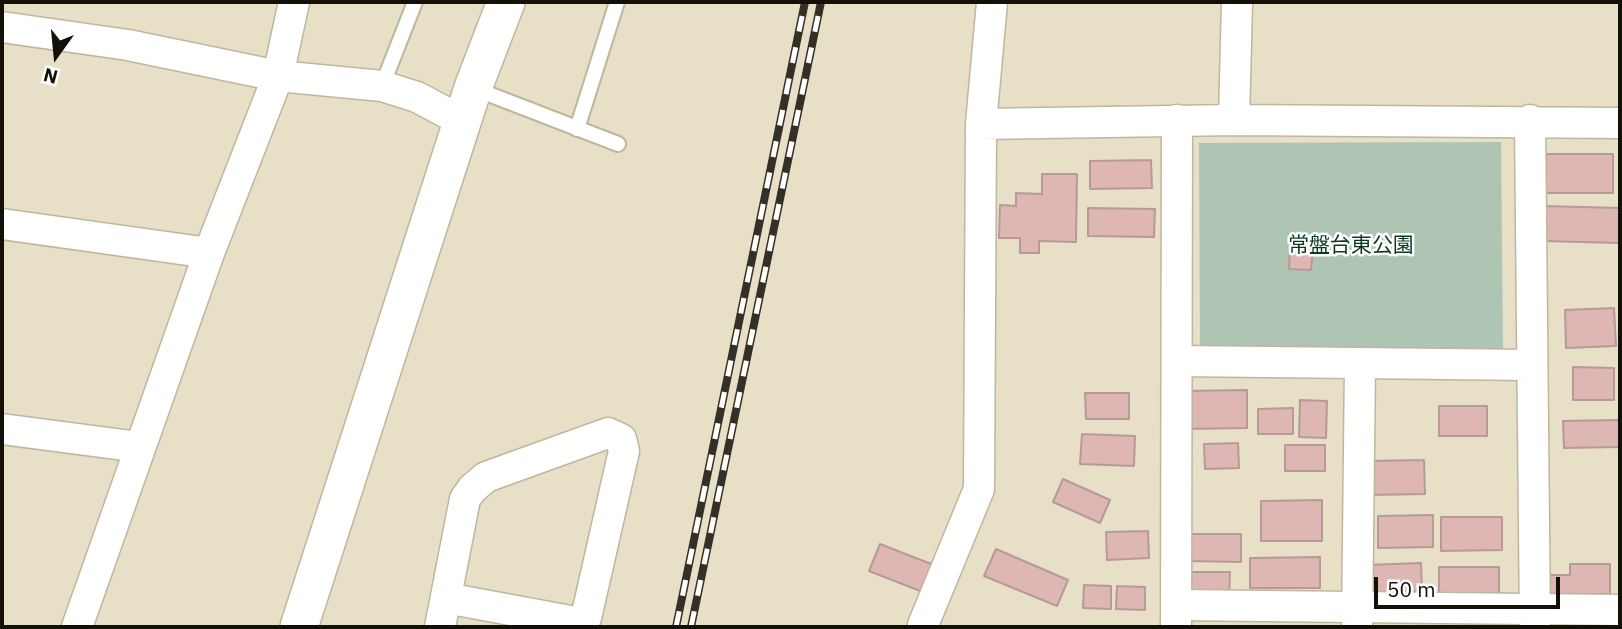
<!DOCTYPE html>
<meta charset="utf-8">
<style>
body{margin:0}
#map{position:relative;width:1622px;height:629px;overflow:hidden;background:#e7dfc6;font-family:"IBM Plex Sans",sans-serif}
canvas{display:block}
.frame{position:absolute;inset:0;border:4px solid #131008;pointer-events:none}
.north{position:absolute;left:21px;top:21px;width:70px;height:70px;-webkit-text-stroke:5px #fff;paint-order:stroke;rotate:195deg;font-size:19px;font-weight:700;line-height:28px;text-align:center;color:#131008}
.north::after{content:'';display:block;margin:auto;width:24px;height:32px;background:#131008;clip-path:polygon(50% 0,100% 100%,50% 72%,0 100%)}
.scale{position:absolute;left:1374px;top:577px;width:186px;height:32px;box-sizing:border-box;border:4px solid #131008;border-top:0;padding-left:9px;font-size:21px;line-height:24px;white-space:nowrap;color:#131008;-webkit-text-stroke:5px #fff;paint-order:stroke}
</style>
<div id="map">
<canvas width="1622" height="629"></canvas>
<div class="frame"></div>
<div class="north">N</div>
<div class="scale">50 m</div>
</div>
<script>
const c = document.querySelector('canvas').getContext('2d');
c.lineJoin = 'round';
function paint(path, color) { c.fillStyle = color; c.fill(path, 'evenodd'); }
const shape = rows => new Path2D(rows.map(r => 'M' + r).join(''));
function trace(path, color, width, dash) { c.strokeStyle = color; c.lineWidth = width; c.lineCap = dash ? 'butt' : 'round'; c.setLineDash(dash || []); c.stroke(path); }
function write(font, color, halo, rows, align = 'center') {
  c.font = font + ' "IBM Plex Sans","Noto Sans JP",sans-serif'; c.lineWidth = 5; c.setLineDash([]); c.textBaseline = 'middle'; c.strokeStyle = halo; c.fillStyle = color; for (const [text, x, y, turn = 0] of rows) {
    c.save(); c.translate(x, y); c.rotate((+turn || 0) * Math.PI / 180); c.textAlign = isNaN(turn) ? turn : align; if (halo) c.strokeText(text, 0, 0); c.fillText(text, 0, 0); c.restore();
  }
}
const green = shape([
 [1501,142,1503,350,1200,350,1199,143]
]);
const building = shape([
 [1546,154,1613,154,1613,193,1546,193,1546,154],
 [1151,160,1152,188,1090,189,1090,161,1151,160],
 [1042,174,1077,174,1076,242,1039,241,1039,253,1020,253,1020,238,999,238,1000,205,1016,206,1016,193,1042,194,1042,174],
 [1543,206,1620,208,1620,243,1542,241,1543,206],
 [1088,208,1155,209,1154,237,1088,236,1088,208],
 [1290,247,1313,248,1311,270,1289,269,1290,247],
 [1614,308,1616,346,1566,348,1565,310,1614,308],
 [1573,367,1614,368,1614,400,1573,400,1573,367],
 [1247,390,1247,428,1186,429,1185,391,1247,390],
 [1085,393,1129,393,1129,419,1086,419,1085,393],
 [1300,400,1327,401,1326,438,1299,437,1300,400],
 [1439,406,1487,406,1487,436,1439,436,1439,406],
 [1293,408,1293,434,1258,434,1258,409,1293,408],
 [1619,420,1619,447,1564,448,1563,421,1619,420],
 [1082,434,1135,436,1134,466,1080,464,1082,434],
 [1238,443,1239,468,1205,469,1204,444,1238,443],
 [1285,445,1325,445,1325,471,1285,471,1285,445],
 [1424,460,1425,494,1370,495,1369,461,1424,460],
 [1063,479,1110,500,1100,523,1053,502,1063,479],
 [1322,500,1322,541,1261,541,1261,501,1322,500],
 [1433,515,1433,547,1378,548,1378,516,1433,515],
 [1441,517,1502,517,1502,550,1441,551,1441,517],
 [1148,531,1149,558,1107,560,1106,532,1148,531],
 [1187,534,1241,534,1241,562,1187,561,1187,534],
 [880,544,939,567,928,594,869,571,880,544],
 [996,549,1068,580,1057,606,984,576,996,549],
 [1320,557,1320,588,1250,588,1250,558,1320,557],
 [1421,563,1422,591,1369,593,1368,565,1421,563],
 [1570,564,1610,564,1610,594,1547,594,1547,575,1570,575,1570,564],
 [1439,567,1499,567,1499,595,1439,595,1439,567],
 [1185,572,1230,572,1229,596,1185,595,1185,572],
 [1084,585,1111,586,1111,609,1083,608,1084,585],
 [1117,586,1145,587,1145,610,1116,609,1117,586]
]);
const service = shape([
 [382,86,415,2],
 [473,88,618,144],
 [577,129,617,2]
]);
const minor = shape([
 [2,27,128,45,278,76,382,86,417,97,462,121],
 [1234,120,1237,2],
 [1530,120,1535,627],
 [981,124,1234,120,1620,123],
 [2,224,209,253],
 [1178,361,1532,365],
 [2,429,139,447],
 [1176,605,1620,610],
 [923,625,979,489,981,124,992,2],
 [77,627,209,253,278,76,294,2],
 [440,627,465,499,472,489,486,477,608,433,621,439,624,451,586,618,581,623,446,598],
 [1176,627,1177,120],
 [1357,627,1360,363]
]);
const tertiary = shape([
 [299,627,473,88,506,2]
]);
const rail = shape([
 [676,627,805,2],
 [691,627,821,2]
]);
const parkNames = [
 ["常盤台東公園",1351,246]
];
paint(green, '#afc5b3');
paint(building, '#deb6b4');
trace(building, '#b69a98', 2);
trace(service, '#beb69f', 18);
trace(minor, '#beb69f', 33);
trace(tertiary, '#beb69f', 40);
trace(service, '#fff', 14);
trace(minor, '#fff', 30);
trace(tertiary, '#fff', 37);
trace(rail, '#333025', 8);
trace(rail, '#fff', 5, [16]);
write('21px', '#093c1d', '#fff', parkNames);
</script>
